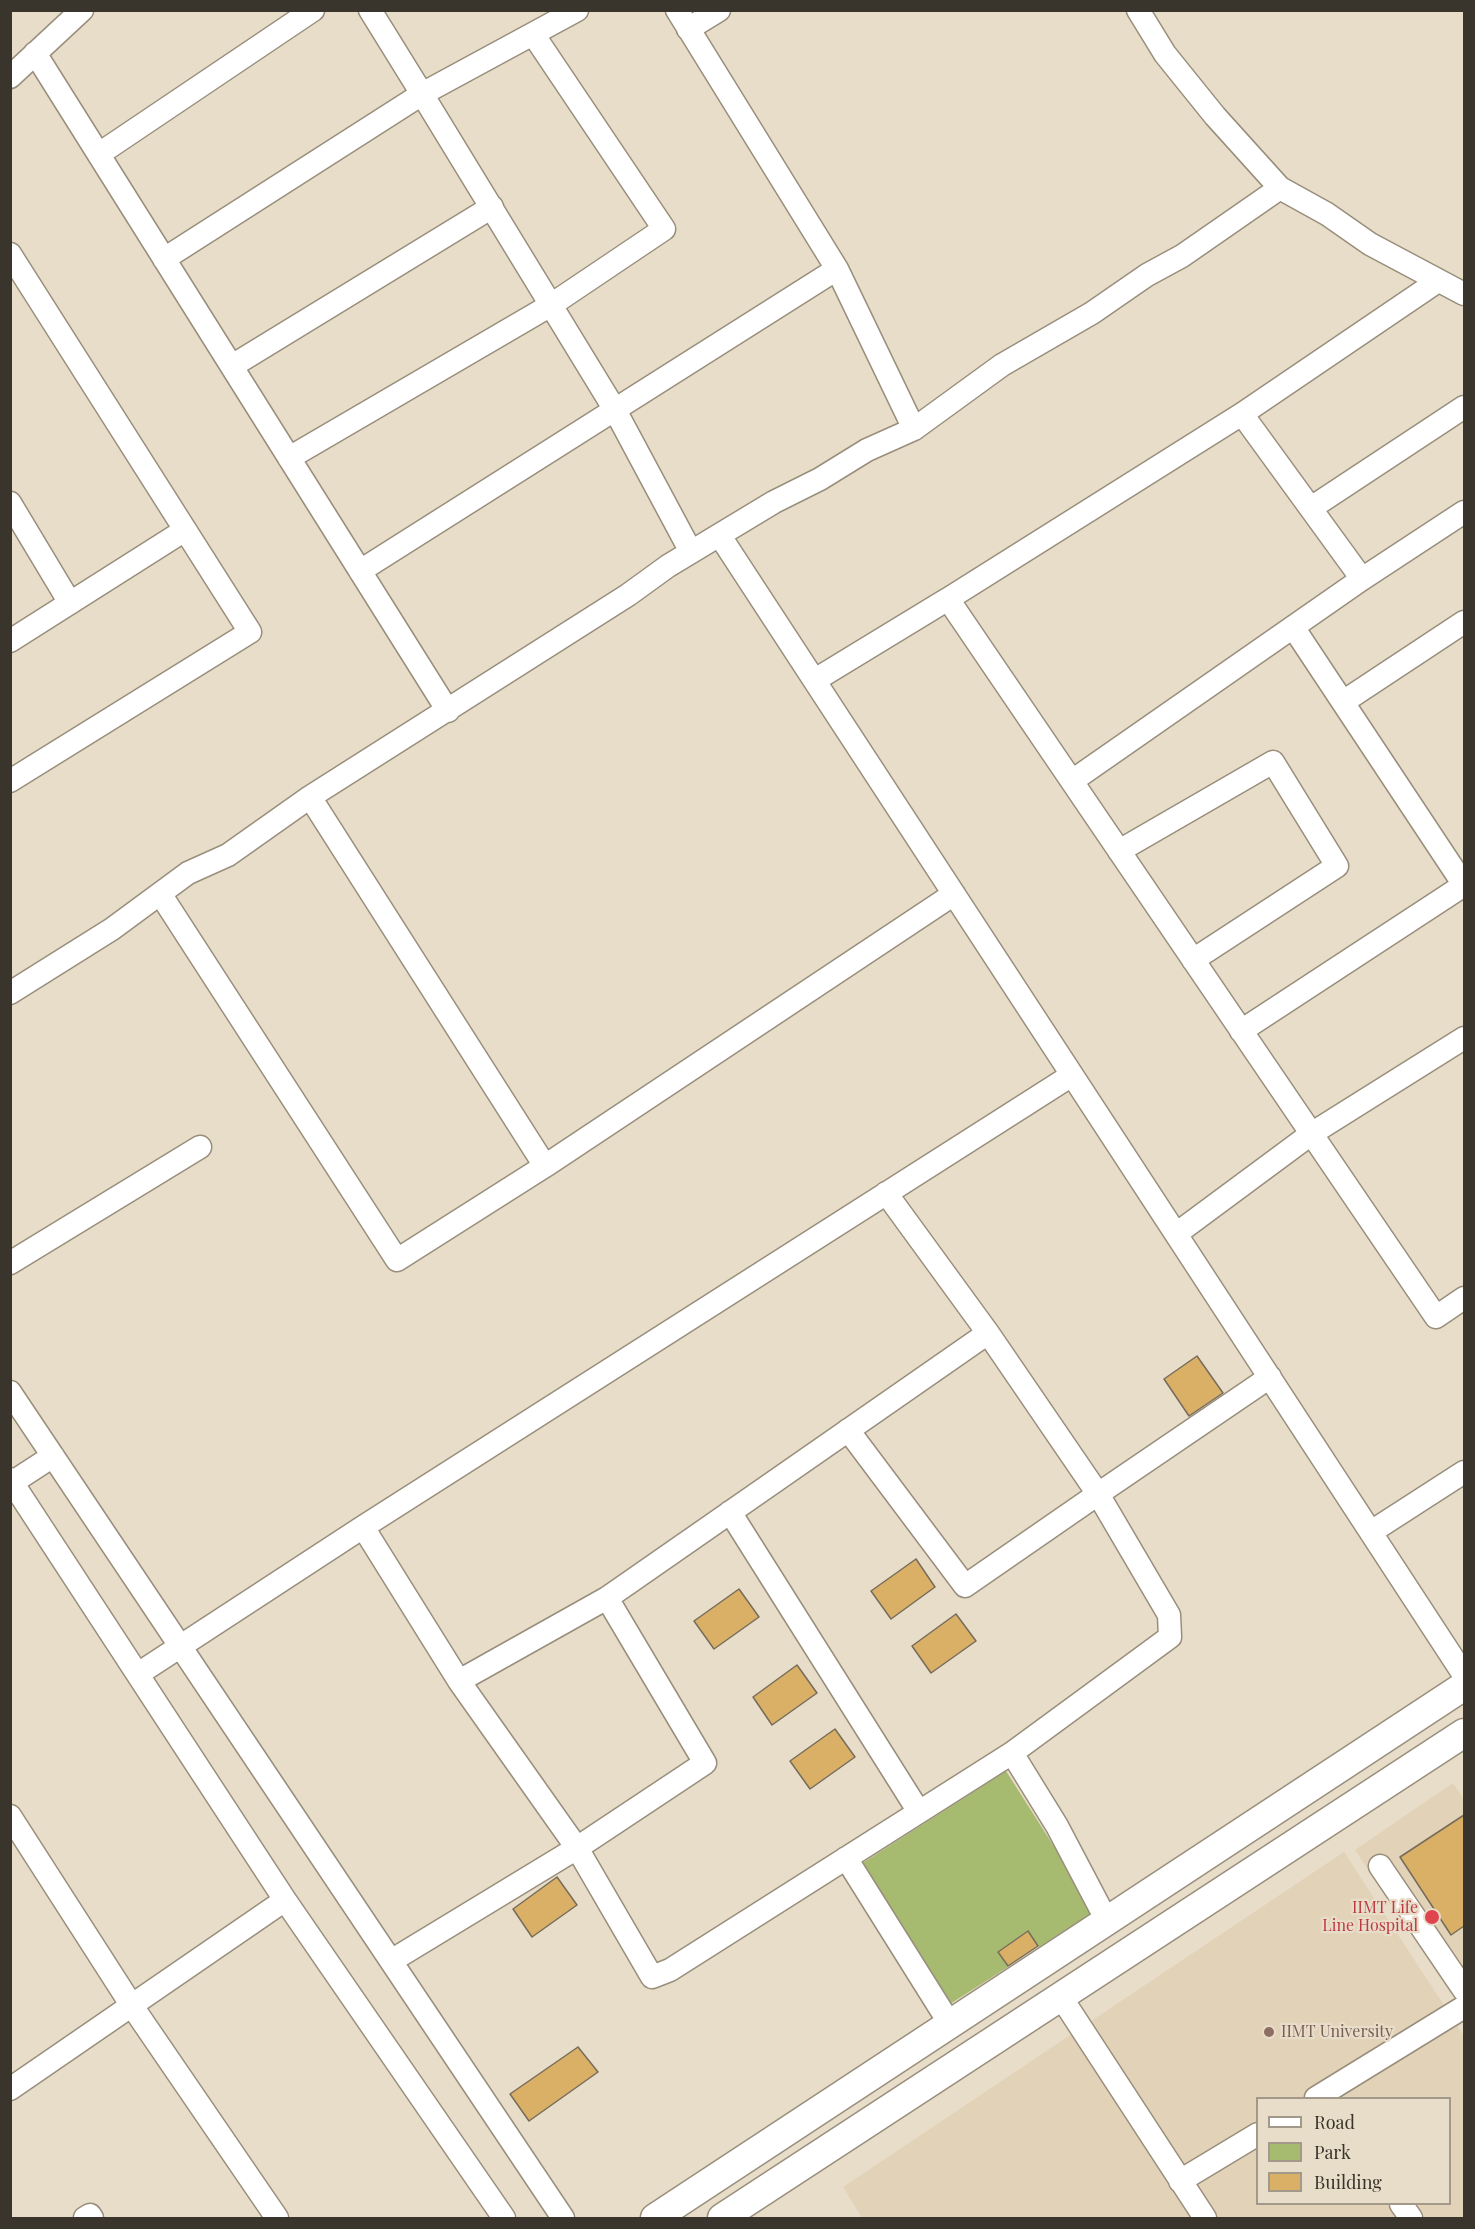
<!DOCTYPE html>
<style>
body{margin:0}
#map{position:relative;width:1475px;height:2229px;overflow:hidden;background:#e8ddc9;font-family:"Playfair Display",serif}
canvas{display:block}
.frame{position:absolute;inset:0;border:12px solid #39342c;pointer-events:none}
.legend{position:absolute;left:1256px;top:2097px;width:195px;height:108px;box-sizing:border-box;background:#e8ddc9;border:2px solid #a2998a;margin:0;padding:8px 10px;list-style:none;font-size:18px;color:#39342c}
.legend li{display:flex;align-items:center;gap:12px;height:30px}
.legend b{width:30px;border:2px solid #a2998a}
</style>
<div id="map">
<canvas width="1475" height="2229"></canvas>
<div class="frame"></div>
<ul class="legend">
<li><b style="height:8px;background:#fff"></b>Road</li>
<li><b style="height:16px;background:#a6bb70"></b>Park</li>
<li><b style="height:16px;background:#d9b065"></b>Building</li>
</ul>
</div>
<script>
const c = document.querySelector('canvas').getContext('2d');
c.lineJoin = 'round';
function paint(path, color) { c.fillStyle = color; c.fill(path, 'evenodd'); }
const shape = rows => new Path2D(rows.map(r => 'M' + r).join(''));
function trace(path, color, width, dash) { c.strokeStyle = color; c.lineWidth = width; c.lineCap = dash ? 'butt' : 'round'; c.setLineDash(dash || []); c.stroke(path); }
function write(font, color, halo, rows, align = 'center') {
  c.font = font + ' "Playfair Display",serif'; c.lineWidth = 4.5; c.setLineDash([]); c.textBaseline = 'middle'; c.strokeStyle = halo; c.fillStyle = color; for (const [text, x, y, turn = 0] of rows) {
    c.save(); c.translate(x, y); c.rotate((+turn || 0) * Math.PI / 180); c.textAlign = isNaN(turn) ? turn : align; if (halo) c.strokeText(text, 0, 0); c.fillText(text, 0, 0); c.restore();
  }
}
const built = shape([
 [1453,1783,1464,1799,1464,1985,1451,1994,1355,1850],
 [1344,1852,1464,2036,1464,2218,862,2218,843,2187],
 [1258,2098,1450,2098,1450,2204,1258,2204]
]);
const green = shape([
 [1006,1771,1095,1911,1039,1947,1027,1931,998,1952,1008,1967,950,2004,861,1864]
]);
const building = shape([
 [1197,1356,1223,1393,1189,1416,1164,1379,1197,1356],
 [916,1559,935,1587,891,1619,871,1591,916,1559],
 [739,1589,759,1617,714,1649,694,1621,739,1589],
 [956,1614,976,1641,931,1673,912,1646,956,1614],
 [797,1665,817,1693,772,1725,753,1697,797,1665],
 [835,1729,855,1757,810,1789,790,1761,835,1729],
 [1464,1815,1464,1926,1451,1935,1400,1857,1464,1815],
 [557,1877,577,1905,532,1937,513,1909,557,1877],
 [1028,1931,1038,1946,1008,1966,998,1952,1028,1931],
 [578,2047,598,2072,529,2121,510,2094,578,2047]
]);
const minor = shape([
 [370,10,422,94,577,10],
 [1138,10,1165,54,1215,116,1280,188],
 [688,29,719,10],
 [35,53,448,711],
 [10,77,82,10],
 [99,154,313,10],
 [10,254,250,632,10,781],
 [164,259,422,94,615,410,691,552],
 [837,269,914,429],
 [232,366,492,207],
 [1242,414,1438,281],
 [289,458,551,305,664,229,533,34],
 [10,503,70,603],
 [1311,508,1464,407],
 [720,536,1464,1675],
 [360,571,837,269,677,10],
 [948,599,1242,414,1362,579,1464,512],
 [10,641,185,530],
 [815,680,948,599,1436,1317,1464,1298],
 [1343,702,1464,622],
 [1072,781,1362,579],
 [310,797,545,1166,954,894],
 [1119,851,1273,762,1337,866,1193,960],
 [161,895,397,1260,545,1166],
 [10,993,112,929,188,873,228,855,310,797,628,595,668,566,774,502,820,479,867,450,914,429,1002,365,1092,313,1147,275,1182,256,1280,188,1327,214,1370,244,1464,294],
 [1241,1031,1464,885,1293,627],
 [1176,1234,1311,1134,1464,1038],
 [10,1263,200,1147],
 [10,1392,563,2218],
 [848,1430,965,1586,1098,1494,988,1333],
 [10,1479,285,1900,504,2218],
 [10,1484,53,1456],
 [730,1512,919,1812],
 [363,1527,459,1681,607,1598,705,1763,577,1848,652,1977,670,1970,1012,1753,1170,1637,1169,1615,1098,1494,1270,1377],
 [1371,1532,1464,1472],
 [607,1598,988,1333,886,1193],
 [138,1674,363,1527,1072,1075],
 [1012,1753,1057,1826,1107,1921],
 [10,1816,132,2006,277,2218],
 [846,1858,950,2024],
 [1380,1866,1464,1990],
 [391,1961,577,1848,459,1681],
 [1061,1997,1205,2218],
 [10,2089,285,1900],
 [1316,2098,1464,2007],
 [1180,2181,1258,2134],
 [1401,2204,1411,2218],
 [85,2218,90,2215,92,2218]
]);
const tertiary = shape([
 [655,2218,1464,1686],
 [722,2218,1464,1733]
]);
const markers = [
 [1432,1917,8,"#e0444e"],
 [1269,2032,6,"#8d6e63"]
];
const healthNames = [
 ["IIMT Life",1418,1908],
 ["Line Hospital",1418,1926]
];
const educationNames = [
 ["IIMT University",1281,2032]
];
paint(built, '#e2d2b8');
paint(green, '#a6bb70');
paint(building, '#d9b065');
trace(building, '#776c5b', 1.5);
trace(minor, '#998e7c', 25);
trace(tertiary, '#998e7c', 31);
trace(minor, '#fff', 22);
trace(tertiary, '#fff', 28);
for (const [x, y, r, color] of markers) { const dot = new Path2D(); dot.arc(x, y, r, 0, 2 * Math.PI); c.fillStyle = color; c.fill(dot); trace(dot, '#e8ddc9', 2); }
write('16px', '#be3a42', '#e8ddc9', healthNames, 'right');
write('16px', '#785e54', '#e8ddc9', educationNames, 'left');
</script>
